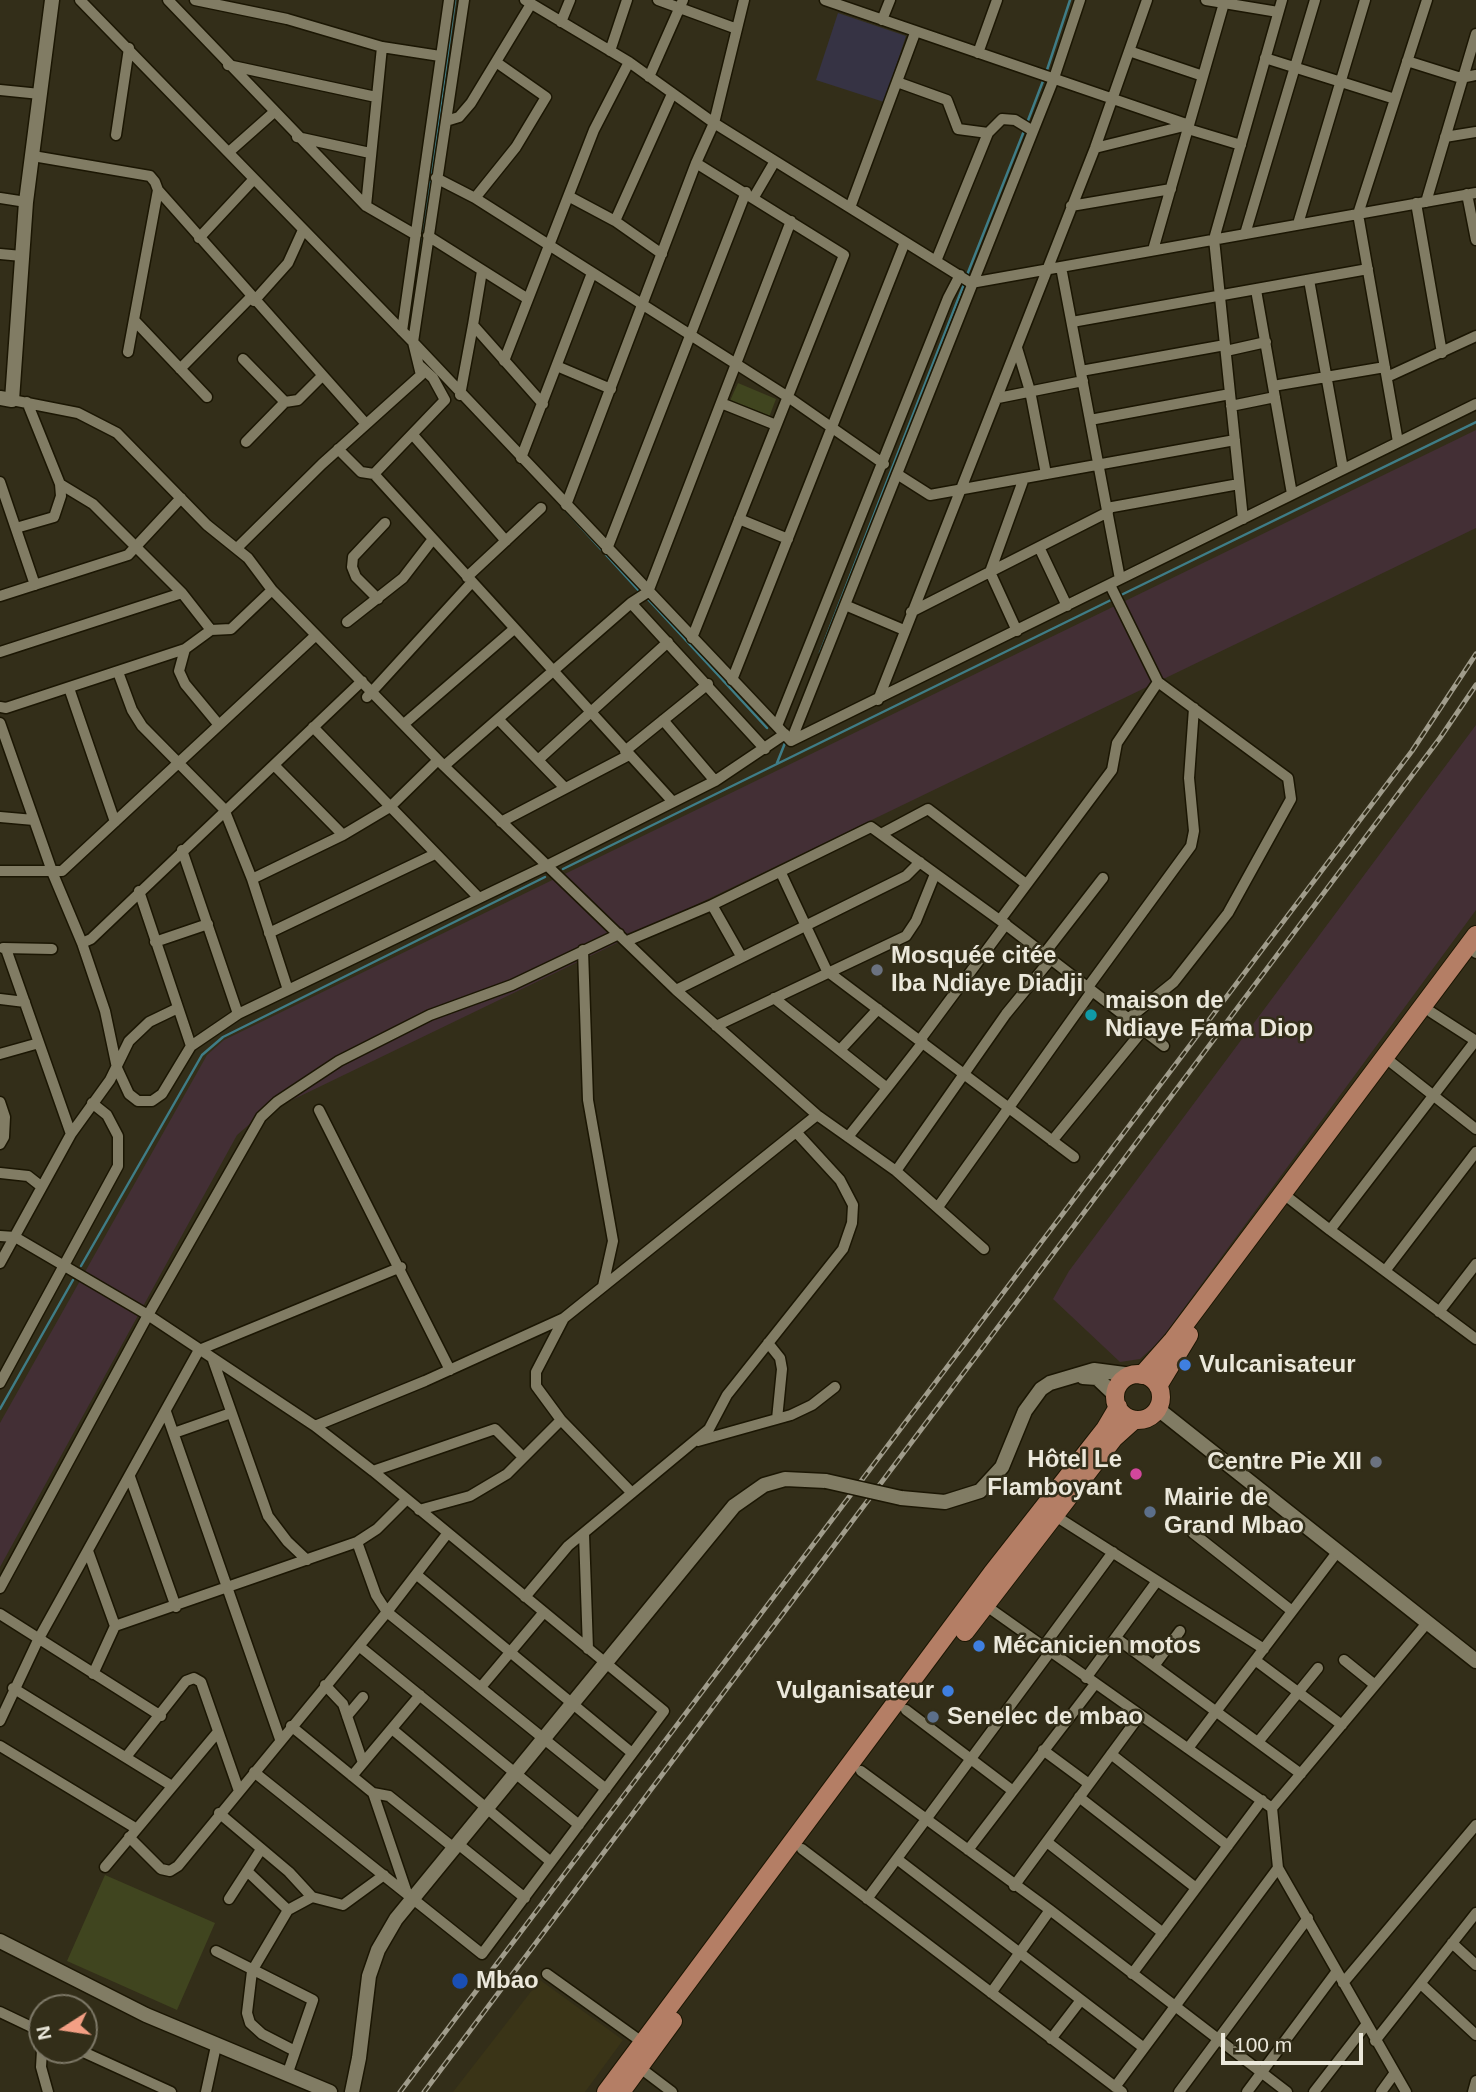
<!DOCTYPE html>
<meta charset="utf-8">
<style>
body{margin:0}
#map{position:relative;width:1476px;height:2092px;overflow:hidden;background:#332e19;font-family:Helvetica,sans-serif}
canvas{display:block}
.north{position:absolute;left:28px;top:1994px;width:70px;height:70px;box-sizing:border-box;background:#332e19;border:2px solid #7d7867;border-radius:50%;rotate:258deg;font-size:19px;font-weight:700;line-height:28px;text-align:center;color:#ebe8db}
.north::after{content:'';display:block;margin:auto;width:24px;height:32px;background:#f39f84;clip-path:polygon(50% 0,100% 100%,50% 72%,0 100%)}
.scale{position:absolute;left:1221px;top:2033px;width:142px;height:32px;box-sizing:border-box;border:4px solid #ebe8db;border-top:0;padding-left:9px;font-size:21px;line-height:24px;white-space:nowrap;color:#ebe8db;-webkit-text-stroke:5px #332e19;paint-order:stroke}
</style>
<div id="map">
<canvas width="1476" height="2092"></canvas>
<div class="north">N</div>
<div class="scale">100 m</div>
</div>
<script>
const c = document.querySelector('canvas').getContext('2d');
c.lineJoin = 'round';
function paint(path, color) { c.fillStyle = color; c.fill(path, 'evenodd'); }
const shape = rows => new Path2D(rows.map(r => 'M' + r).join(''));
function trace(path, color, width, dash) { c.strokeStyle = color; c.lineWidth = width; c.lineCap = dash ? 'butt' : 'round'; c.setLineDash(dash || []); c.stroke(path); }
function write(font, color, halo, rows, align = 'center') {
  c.font = font + ' Helvetica,sans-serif'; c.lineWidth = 5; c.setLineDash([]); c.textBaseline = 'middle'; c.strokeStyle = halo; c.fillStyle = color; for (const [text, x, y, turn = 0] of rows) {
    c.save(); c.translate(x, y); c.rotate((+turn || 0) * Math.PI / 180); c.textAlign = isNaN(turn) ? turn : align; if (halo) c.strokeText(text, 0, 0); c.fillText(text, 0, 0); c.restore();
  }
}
const built = shape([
 [540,1980,623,2040,585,2092,453,2092]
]);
const industrial = shape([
 [1476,430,1476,528,259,1116,237,1135,0,1567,0,1423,207,1055,224,1040],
 [1476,725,1476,910,1159,1342,1140,1359,1120,1362,1053,1299,1069,1271]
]);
const education = shape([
 [838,13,906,36,884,102,816,80]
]);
const green = shape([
 [738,383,776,399,768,420,729,403],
 [105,1875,215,1923,177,2010,67,1961]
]);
const stream = shape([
 [1046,73,1070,0],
 [1027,123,1043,81],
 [967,275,1024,131],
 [414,298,455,0],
 [557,501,640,592],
 [645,596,767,728],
 [1119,596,1476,422],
 [820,653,964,284],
 [777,763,785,743],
 [563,869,1113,599],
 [81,1266,202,1055,223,1037,545,877],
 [0,1409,73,1280]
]);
const minor = shape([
 [80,0,413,342,791,741],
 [168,0,366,206,416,235],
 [195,0,287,19,382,47,440,56],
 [525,0,629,62,714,123,971,283,1476,193],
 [658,0,737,29],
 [825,0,1189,125],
 [1206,0,1278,12],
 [882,20,890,0],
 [561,22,570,0],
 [610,51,627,0],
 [1129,51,1203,76],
 [978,53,997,0],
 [1265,58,1395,99],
 [1407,61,1461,78,1476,75],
 [228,65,376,97],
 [649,77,683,0],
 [897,82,947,100,958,129,988,133],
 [0,90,40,94],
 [446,121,459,117,471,103,531,4],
 [1188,129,1241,145],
 [116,135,129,48],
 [297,137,370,153],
 [1445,137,1476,132],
 [1095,148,1188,125],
 [229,152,273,113],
 [33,156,150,176,155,182,158,190,128,352],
 [436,178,475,198,788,397,884,464],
 [158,190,366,424],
 [1467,194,1476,240],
 [570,197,615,221,662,254],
 [754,197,775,161],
 [0,198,26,202],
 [475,198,516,147,546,97,496,62],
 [1426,202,1476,34],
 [1416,203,1442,353],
 [851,205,915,33],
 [366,206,382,47],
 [1071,206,1171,189],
 [615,221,672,94],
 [1298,224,1365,0],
 [1245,234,1315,0],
 [428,236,528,299],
 [199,238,254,179],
 [1153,250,1224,3],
 [0,254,22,256],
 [936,261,988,133,1002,119,1015,120,1033,131],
 [1061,267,1120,579],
 [482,271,473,325,543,404],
 [1309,280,1343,469],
 [1256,290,1292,494],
 [254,301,288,263,303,230],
 [134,320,207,397],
 [1072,322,1368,269],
 [402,331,449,0],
 [1017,348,1030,391,1046,474],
 [1226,351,1266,342],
 [243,359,285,402,298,400,322,376],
 [504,361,594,130,629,62],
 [559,367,611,389],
 [180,369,251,297],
 [1081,371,1225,345],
 [1387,377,1476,336],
 [1273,386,1385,367],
 [460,395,473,325],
 [998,398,1083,381],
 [12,400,78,413,117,433,207,525,248,558,272,590,444,766,676,990,817,1115,896,1171,984,1249],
 [721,403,776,425],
 [1231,406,1275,397],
 [1090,420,1230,394],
 [413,435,506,541],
 [246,442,285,402],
 [1398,442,1358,214,1427,0],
 [338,449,361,472,374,474,673,802],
 [521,458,592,273],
 [374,474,445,400,433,378,420,366],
 [897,474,930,495,1235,440],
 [0,482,35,585],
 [60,484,93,504,182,593,211,630],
 [566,505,696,163,714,123,744,0],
 [1107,508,1239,484],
 [739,519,788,539],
 [1243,519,1214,239,1282,0],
 [16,528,54,517,61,496,60,484,27,402],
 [1039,547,1067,606],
 [237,548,322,464,421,375,413,342,464,0],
 [607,549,746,192],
 [467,577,541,508],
 [1110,585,1158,682,1288,778,1291,799,1228,913,1174,982,1128,1019],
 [0,596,128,555,181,498],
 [378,599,356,577,352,567,353,557,385,523],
 [631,603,648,592,791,221],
 [845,605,904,630],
 [911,612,1108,512],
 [347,622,403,578,433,539],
 [1017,631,990,572,1024,478],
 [692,638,844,255,696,163],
 [185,649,179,671,185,684,219,725],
 [0,652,182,593],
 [118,672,132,710,142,726,224,809,252,879,288,990],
 [732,680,905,242],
 [69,688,115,822],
 [367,697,472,582],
 [878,700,1095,148,1147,0],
 [0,707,6,708,185,649,211,630,231,629,272,590],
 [499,720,565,788],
 [663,720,715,781],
 [0,723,53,874,82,943,105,1011,117,1068,129,1094,138,1101,152,1101,162,1094,191,1046,238,1014,546,866,715,781,785,734],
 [404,724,514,629],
 [777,726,948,298,960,275],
 [313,727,479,898],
 [791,741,1053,81,1080,0],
 [791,741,1476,404],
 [625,751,708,684],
 [538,760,668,642],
 [274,765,343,835],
 [444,766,631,603,765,749],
 [0,817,34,820],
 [501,822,629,755],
 [883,833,928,809,1026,884],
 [182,850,238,1014],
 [0,871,62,871,316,635],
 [781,873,827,971,1074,1157],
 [252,879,343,835,390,807,438,760],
 [139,891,191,1046],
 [1000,920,1112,770,1117,743,1158,682],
 [269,933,435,854],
 [627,941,712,905],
 [155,942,208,924],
 [82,943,91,939,362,681],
 [3,948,52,949],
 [6,949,71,1134],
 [583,950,588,1100,613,1241,603,1286],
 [1475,952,1476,953],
 [1044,954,1103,878],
 [741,956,712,905,871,827,1005,924,1164,1046],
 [1088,987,1191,846,1194,831,1189,778,1194,708],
 [676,990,906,876,920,862],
 [774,998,887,1088,923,1042],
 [0,999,25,1002],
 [1431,1012,1476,1041],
 [716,1026,906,936,916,921,935,874],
 [920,1040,1006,924],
 [841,1049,878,1009],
 [0,1054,39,1043],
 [1392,1063,1476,1129],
 [0,1102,5,1117,4,1137,0,1144],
 [319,1110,450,1370],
 [848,1137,887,1088],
 [1052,1141,1143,1030],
 [896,1171,1006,1014,1051,959],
 [0,1173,28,1176,42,1187],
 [1290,1199,1330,1230,1476,1040],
 [938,1207,1092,991],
 [1330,1230,1476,1339],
 [0,1236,15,1237,148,1315,315,1426,373,1471,664,1711,482,1954,254,1772],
 [0,1263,71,1134,110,1080,129,1041,149,1022,176,1009],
 [1385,1271,1476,1152],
 [1439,1312,1476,1264],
 [564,1318,536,1372,536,1386,561,1420,632,1493],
 [768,1343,780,1358,782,1369,777,1419],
 [213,1360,268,1516,287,1541,307,1560],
 [0,1383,118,1166,118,1136,107,1115,92,1103],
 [166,1412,280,1739],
 [315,1426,425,1381,564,1318,817,1115],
 [174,1433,231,1413],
 [698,1441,791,1415,812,1405,835,1387],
 [373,1471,495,1429,523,1457],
 [130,1477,176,1607],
 [419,1510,470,1496,507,1474,561,1420],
 [1054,1515,1264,1649],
 [1193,1533,1292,1611],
 [584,1534,588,1649],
 [357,1542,376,1595,387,1612,606,1789],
 [88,1551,115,1626,93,1674],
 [417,1575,632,1753],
 [0,1588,148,1315,261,1117,277,1102,339,1061,430,1015,512,985,619,934],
 [525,1597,568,1546,709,1429,727,1395,843,1249,852,1223,853,1205,840,1180,796,1132],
 [985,1605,1272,1808,1278,1868,1406,2092],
 [0,1614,161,1716],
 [115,1626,357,1542,377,1529,406,1500],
 [1116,1638,1301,1774],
 [359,1646,579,1825],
 [1043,1647,1113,1552],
 [1255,1660,1342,1725],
 [1344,1660,1375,1685],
 [1154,1666,1180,1631],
 [1086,1678,1157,1581],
 [325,1685,343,1704,363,1763],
 [481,1687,544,1612],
 [13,1688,172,1786],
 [906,1710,1013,1791],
 [347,1716,363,1697],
 [0,1721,38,1640,199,1350,401,1267],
 [291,1726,373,1793,389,1796,454,1848],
 [392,1729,551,1862],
 [1258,1742,1318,1668],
 [0,1746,137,1829],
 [1189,1747,1338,1551],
 [1043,1750,1089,1784],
 [1111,1754,1228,1846],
 [126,1757,186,1681,194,1678,201,1682,239,1791],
 [861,1771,1050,1910,1287,2092],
 [352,1776,420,1695],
 [373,1793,407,1893],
 [1079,1797,1196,1888],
 [1272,1808,1427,1623],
 [219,1813,289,1872,312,1897,343,1905,384,1875],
 [129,1837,161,1869,170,1871,178,1866,387,1612,447,1534],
 [1047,1842,1163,1933],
 [458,1844,525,1898],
 [802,1849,1122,2092],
 [968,1850,1095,1684],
 [897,1859,1144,2048],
 [105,1867,217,1733],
 [247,1871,288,1910],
 [1014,1886,1140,1715],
 [229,1899,260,1851],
 [867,1899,1050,1652],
 [1452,1943,1476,1965],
 [216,1951,313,2000,287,2075],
 [547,1974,642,2042],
 [1132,1974,1262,1800],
 [1343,1983,1476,1825],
 [1421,1984,1476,2035],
 [991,1993,1050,1910],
 [0,2012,42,2032],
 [1051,2039,1081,2000],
 [1375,2041,1476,1913],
 [42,2050,41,2067,48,2092],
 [79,2050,171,2092],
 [295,2051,262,2034,250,2023,247,2013,252,1971,288,1910,312,1897],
 [639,2067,672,2092],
 [1115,2087,1278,1868],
 [206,2092,216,2046],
 [1179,2092,1308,1918],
 [1247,2092,1337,1971],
 [1314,2092,1366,2025],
 [1381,2092,1394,2074],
 [1473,2092,1476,2081]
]);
const tertiary = shape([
 [0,398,12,400,26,202,52,0],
 [1083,1377,1097,1378,1116,1396],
 [1158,1409,1476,1661],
 [901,1498,945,1502,980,1491,1002,1467,1025,1411,1041,1389,1050,1383,1094,1370,1132,1375],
 [0,1941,146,2015,330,2092],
 [352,2092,359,2058,369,1976,378,1950,396,1919,734,1506,764,1485,785,1479,826,1481]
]);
const trunk = shape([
 '1115 1397a23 23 0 1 1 46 0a23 23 0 1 1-46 0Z',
 [1142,1375,1173,1340,1476,935],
 [1158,1386,1189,1335],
 [965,1632,1114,1438,1134,1420],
 [606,2092,992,1573,1105,1429,1118,1407],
 [621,2092,673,2021]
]);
const rail = shape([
 [400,2092,1412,751,1476,654],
 [424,2092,1440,738,1476,685]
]);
const tertiaryBridge = shape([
 [826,1481,901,1498]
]);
const markers = [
 [877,970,7,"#6b7280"],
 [1091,1015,7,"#0f9aa8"],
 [1185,1365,7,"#3f7fe0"],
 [1376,1462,7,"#6b7280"],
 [1136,1474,7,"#d1479c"],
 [1150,1512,7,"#5c6f8a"],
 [979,1646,7,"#3f7fe0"],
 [948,1691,7,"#3f7fe0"],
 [933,1717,7,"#5c6f8a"],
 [460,1981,9,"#1a4fb4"]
];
const poiNames = [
 ["Mosquée citée",891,956],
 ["Iba Ndiaye Diadji",891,984],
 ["maison de",1105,1001],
 ["Ndiaye Fama Diop",1105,1029],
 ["Vulcanisateur",1199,1365],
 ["Hôtel Le",1122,1460,"right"],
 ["Flamboyant",1122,1488,"right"],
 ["Centre Pie XII",1362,1462,"right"],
 ["Mairie de",1164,1498],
 ["Grand Mbao",1164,1526],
 ["Mécanicien motos",993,1646],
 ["Vulganisateur",934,1691,"right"],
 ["Senelec de mbao",947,1717],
 ["Mbao",476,1981]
];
paint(built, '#3a3417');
paint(industrial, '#432f35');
paint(education, '#363344');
paint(green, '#40451f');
trace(stream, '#3f7d87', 2.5);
trace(minor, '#1b1603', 13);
trace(tertiary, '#1b1603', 17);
trace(trunk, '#1b1603', 20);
trace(minor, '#817c64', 10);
trace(tertiary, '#817c64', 14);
trace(trunk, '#b47e65', 18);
trace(rail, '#a09c8b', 5);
trace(rail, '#332e19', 2.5, [8]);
trace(tertiaryBridge, '#1b1603', 17, []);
trace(tertiaryBridge, '#817c64', 14);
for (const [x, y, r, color] of markers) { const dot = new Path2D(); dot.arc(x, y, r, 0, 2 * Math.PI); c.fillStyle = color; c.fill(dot); trace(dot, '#332e19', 2.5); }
write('bold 24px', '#ebe8db', '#332e19', poiNames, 'left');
</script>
